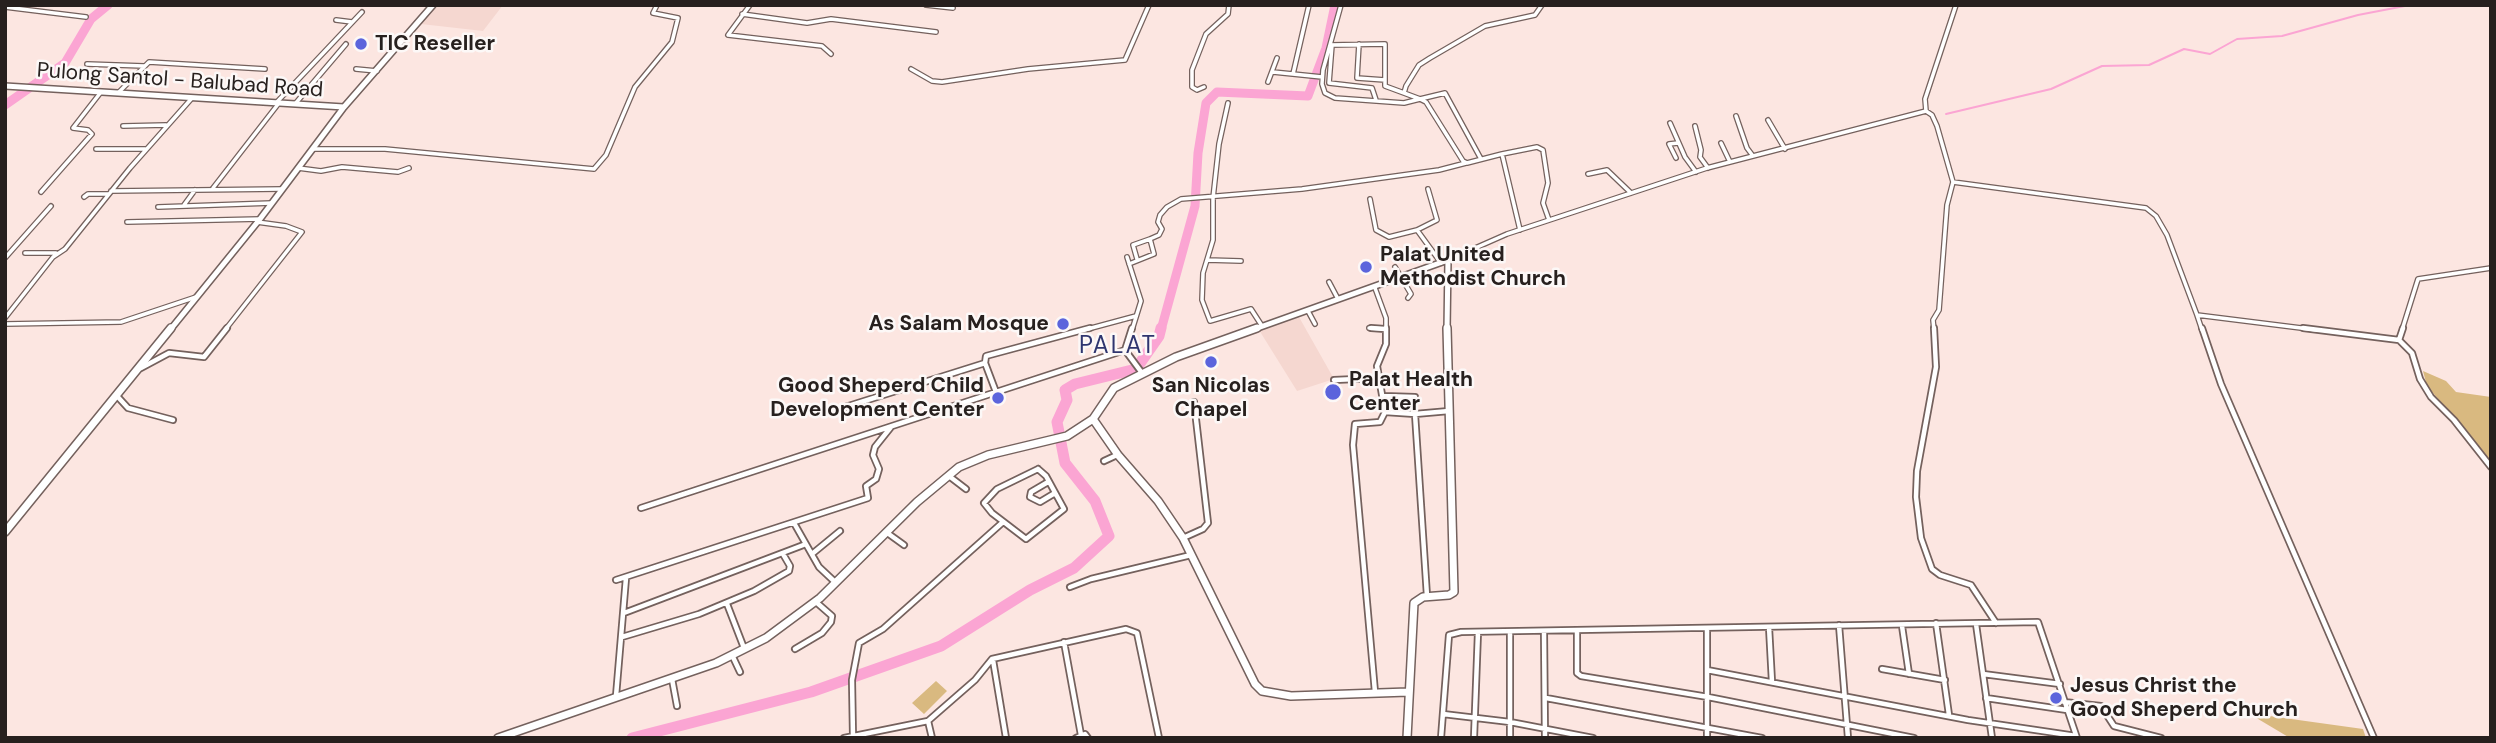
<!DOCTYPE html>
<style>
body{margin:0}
#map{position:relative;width:2496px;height:743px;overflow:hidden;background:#fce6e1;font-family:"DM Sans",sans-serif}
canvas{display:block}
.frame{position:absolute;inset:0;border:7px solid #27201e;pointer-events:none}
</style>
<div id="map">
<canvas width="2496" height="743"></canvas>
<div class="frame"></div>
</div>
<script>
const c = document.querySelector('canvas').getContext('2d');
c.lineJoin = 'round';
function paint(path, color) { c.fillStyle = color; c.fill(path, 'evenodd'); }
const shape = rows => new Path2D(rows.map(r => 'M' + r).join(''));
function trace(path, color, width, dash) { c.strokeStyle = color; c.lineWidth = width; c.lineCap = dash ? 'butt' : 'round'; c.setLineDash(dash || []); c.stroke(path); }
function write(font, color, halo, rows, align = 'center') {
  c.font = font + ' "DM Sans",sans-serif'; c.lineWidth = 5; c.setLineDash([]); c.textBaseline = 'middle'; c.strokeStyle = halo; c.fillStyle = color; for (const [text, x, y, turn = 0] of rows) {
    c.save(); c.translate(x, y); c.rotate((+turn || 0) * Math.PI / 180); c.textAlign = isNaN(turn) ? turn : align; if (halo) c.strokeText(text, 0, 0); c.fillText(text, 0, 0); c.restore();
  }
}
const built = shape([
 [436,5,503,5,483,31,421,24],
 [1299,317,1334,379,1297,391,1259,330]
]);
const green = shape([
 [2423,371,2446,381,2456,392,2491,397,2491,461,2427,386],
 [936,681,947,691,924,714,912,703],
 [2248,713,2363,729,2366,738,2290,738]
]);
const stream = shape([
 [1946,114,2051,89,2102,66,2149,65,2184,49,2210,54,2237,39,2282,36,2358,15,2410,5]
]);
const riverFar1 = shape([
 [5,105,65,63,91,19,108,5],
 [1161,330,1195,206,1198,153,1206,103,1217,92,1308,96,1326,48,1335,5]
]);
const river = shape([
 [632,738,811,692,941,646,1030,590,1074,568,1109,536,1095,501,1065,463,1057,422,1067,400,1065,390,1075,384,1136,369,1159,336,1161,328]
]);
const minorFar1 = shape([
 [750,5,728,35,822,46,831,54],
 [926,5,953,8],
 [1341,5,1323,70,1322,84,1325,93,1335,98,1404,103,1420,99,1426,102,1463,161,1467,163,1502,154,1520,230],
 [5,7,86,17],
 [742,14,807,23,831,19,936,32],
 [336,20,352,22],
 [1359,44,1357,78,1385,80],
 [1330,45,1385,44,1385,86,1404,93],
 [1332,45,1329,83,1372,88,1376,100],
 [87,64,144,66],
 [356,69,377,71],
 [911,69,932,81,942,82,1028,69,1125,60,1149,5],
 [1273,72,1322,77],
 [1293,74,1309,5],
 [1268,82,1277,58],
 [1204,87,1197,90,1192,87,1192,70,1206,34,1228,14,1229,5],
 [118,93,149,62,265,69],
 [276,103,362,12],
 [1228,103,1219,144,1213,198,1213,240,1203,273,1202,300,1210,321,1251,309,1262,326],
 [295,104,346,44],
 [1736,116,1747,148,1753,156],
 [1768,120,1785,149],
 [1670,123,1685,157,1696,172],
 [123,126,166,125],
 [1695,126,1701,150,1700,157,1708,168],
 [1721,143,1730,162],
 [96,149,145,149],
 [314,149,385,149,594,169,606,155,635,87,672,42,678,18,653,13,657,5],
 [1502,154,1537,147,1543,150,1548,183,1543,203,1549,220],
 [1676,158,1669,144,1678,143],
 [1481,159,1445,93,1420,99,1404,93,1406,86,1419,65,1430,58,1485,26,1535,15,1542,5],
 [298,168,321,171,342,167,398,172,409,168],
 [1588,174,1607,170,1631,193],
 [1953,182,2146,208,2156,216,2167,235,2197,315,2317,330],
 [213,188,279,103],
 [111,191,282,189],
 [41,192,92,134,88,130,73,128,101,92],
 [84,197,88,194,108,194],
 [1370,199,1376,230,1389,237,1417,230,1437,220,1428,189],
 [184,205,195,190],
 [158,207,272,203],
 [127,222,260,219],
 [1417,230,1441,263],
 [1150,239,1159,235,1162,229,1158,222,1160,215,1167,207,1181,199,1302,189,1439,170,1466,163],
 [25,253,56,253],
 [1127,257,1141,301,1132,330],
 [5,258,51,206],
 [1207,260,1241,261],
 [1448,260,1507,234,1707,168,1926,111],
 [1129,264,1154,254,1150,239,1133,245,1137,259],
 [1395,267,1411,294,1408,298],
 [1329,282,1338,299],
 [1375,288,1386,318,1386,330],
 [1308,311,1315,324],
 [2197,315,2202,330],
 [5,318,53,257,65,249,130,168,192,98],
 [5,324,121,322,196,297],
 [1369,328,1385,329],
 [225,330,302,232,286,226,257,222],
 [1084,330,1136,316],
 [1934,330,1933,320,1939,310,1947,205,1953,182,1937,126,1932,115,1926,111,1925,99,1956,5],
 [2402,330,2418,279,2491,268]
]);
const minor = shape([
 [1132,328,1125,350,1142,373],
 [1371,328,1385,329],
 [1934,328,1936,367,1917,471,1916,497,1921,538,1932,569,1940,575,1971,585,1996,623],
 [2202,328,2221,384,2374,738],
 [2303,328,2399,340,2403,328],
 [2399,340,2412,353,2420,379,2431,397,2454,420,2491,467],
 [141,368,169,353,204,357,227,328],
 [1334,380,1379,378],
 [996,392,985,363,986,356,1090,328],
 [117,396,128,408,173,420],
 [1383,396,1415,397],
 [842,408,985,363],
 [1385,412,1415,414,1449,411],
 [1415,414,1427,596],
 [1104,461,1117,455],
 [1038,469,1046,476,1064,509,1026,539,992,513,984,503,997,489,1038,469],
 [949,476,966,489],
 [1048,482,1031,492,1030,497,1040,502,1055,493],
 [641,508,1125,350],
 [794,523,819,567,835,582],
 [886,532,904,545],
 [1183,538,1203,529,1208,523,1194,402],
 [812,554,840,531],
 [616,580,868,498,866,486,876,479,879,469,873,455,875,447,891,427],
 [1070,587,1091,579,1191,555],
 [727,604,744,648],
 [624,613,806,544],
 [1936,623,1949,715],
 [1976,624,1992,738],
 [1839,625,1848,738],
 [1902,626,1909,674],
 [1769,627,1772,682],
 [1707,629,1707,738],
 [1544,631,1545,738],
 [1577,632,1577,673,1581,676,1708,697,1914,738],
 [1510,633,1510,738],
 [622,637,699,614,754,591,789,571,790,566,783,554],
 [1064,642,1081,735],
 [795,649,822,633,831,622,832,616,816,602],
 [732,655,740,672],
 [993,660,1006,738],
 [1882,669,1945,680],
 [1707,670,1968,720,2076,736],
 [1983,674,2060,684],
 [672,679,677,706],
 [1375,692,1353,445,1355,424,1380,422,1385,412,1377,366,1386,344,1386,328],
 [616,696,626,578],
 [1546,698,1762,738],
 [1986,698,2067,710],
 [2064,702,2101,706,2114,726,2161,738],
 [1443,714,1510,722,1593,738],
 [928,721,932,738],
 [853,737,852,680,859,643,883,629,1003,522],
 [844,738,928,721,975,680,992,659,1126,629,1137,633,1159,738],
 [1076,738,1085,734,1088,738],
 [1441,738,1449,635,1461,632,2038,622,2077,738],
 [1474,738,1478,632]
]);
const tertiaryFar1 = shape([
 [5,86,344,107],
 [170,330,260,219,344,107,433,5],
 [1252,330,1448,260,1447,330]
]);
const tertiary = shape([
 [1093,419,1118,455,1158,501,1183,538,1255,684,1262,691,1291,696,1408,692],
 [5,532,171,328],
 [498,738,716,663,766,638,820,598,917,502,959,467,988,455,1067,436,1093,419,1114,388,1176,357,1257,328],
 [1407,738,1414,603,1423,597,1449,595,1454,592,1447,328]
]);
const markers = [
 [361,44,7,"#5b64dc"],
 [1366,267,7,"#5b64dc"],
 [1063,324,7,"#5b64dc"],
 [1211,362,7,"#5b64dc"],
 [1333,392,9,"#5b64dc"],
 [998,398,7,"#5b64dc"],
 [2056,698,7,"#5b64dc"]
];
const poiNames = [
 ["TIC Reseller",375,44],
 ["Palat United",1380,255],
 ["Methodist Church",1380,279],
 ["As Salam Mosque",1049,324,"right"],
 ["Palat Health",1349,380],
 ["Center",1349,404],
 ["Good Sheperd Child",984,386,"right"],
 ["Development Center",984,410,"right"],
 ["San Nicolas",1211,386,"center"],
 ["Chapel",1211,410,"center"],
 ["Jesus Christ the",2070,686],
 ["Good Sheperd Church",2070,710]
];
const streetNames = [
 ["Pulong Santol - Balubad Road",180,81,4]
];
const quarterNames = [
 ["PALAT",1118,347]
];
paint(built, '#f5d7d0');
paint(green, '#d9b980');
trace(stream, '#fba5d3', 2);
trace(riverFar1, '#fba5d3', 9);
trace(river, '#fba5d3', 11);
trace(minorFar1, '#74615d', 6);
trace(minor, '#74615d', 8);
trace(tertiaryFar1, '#74615d', 8);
trace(tertiary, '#74615d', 10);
trace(minorFar1, '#fff', 3.5);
trace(minor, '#fff', 4.5);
trace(tertiaryFar1, '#fff', 5);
trace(tertiary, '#fff', 7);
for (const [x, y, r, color] of markers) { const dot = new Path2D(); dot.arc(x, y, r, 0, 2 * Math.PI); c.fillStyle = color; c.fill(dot); trace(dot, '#fcf8f7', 2.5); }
write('bold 21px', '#27201e', '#fcf8f7', poiNames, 'left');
write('21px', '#27201e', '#fcf8f7', streetNames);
c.letterSpacing = '2px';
write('24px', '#2f356f', '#fcf8f7', quarterNames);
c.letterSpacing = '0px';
</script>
